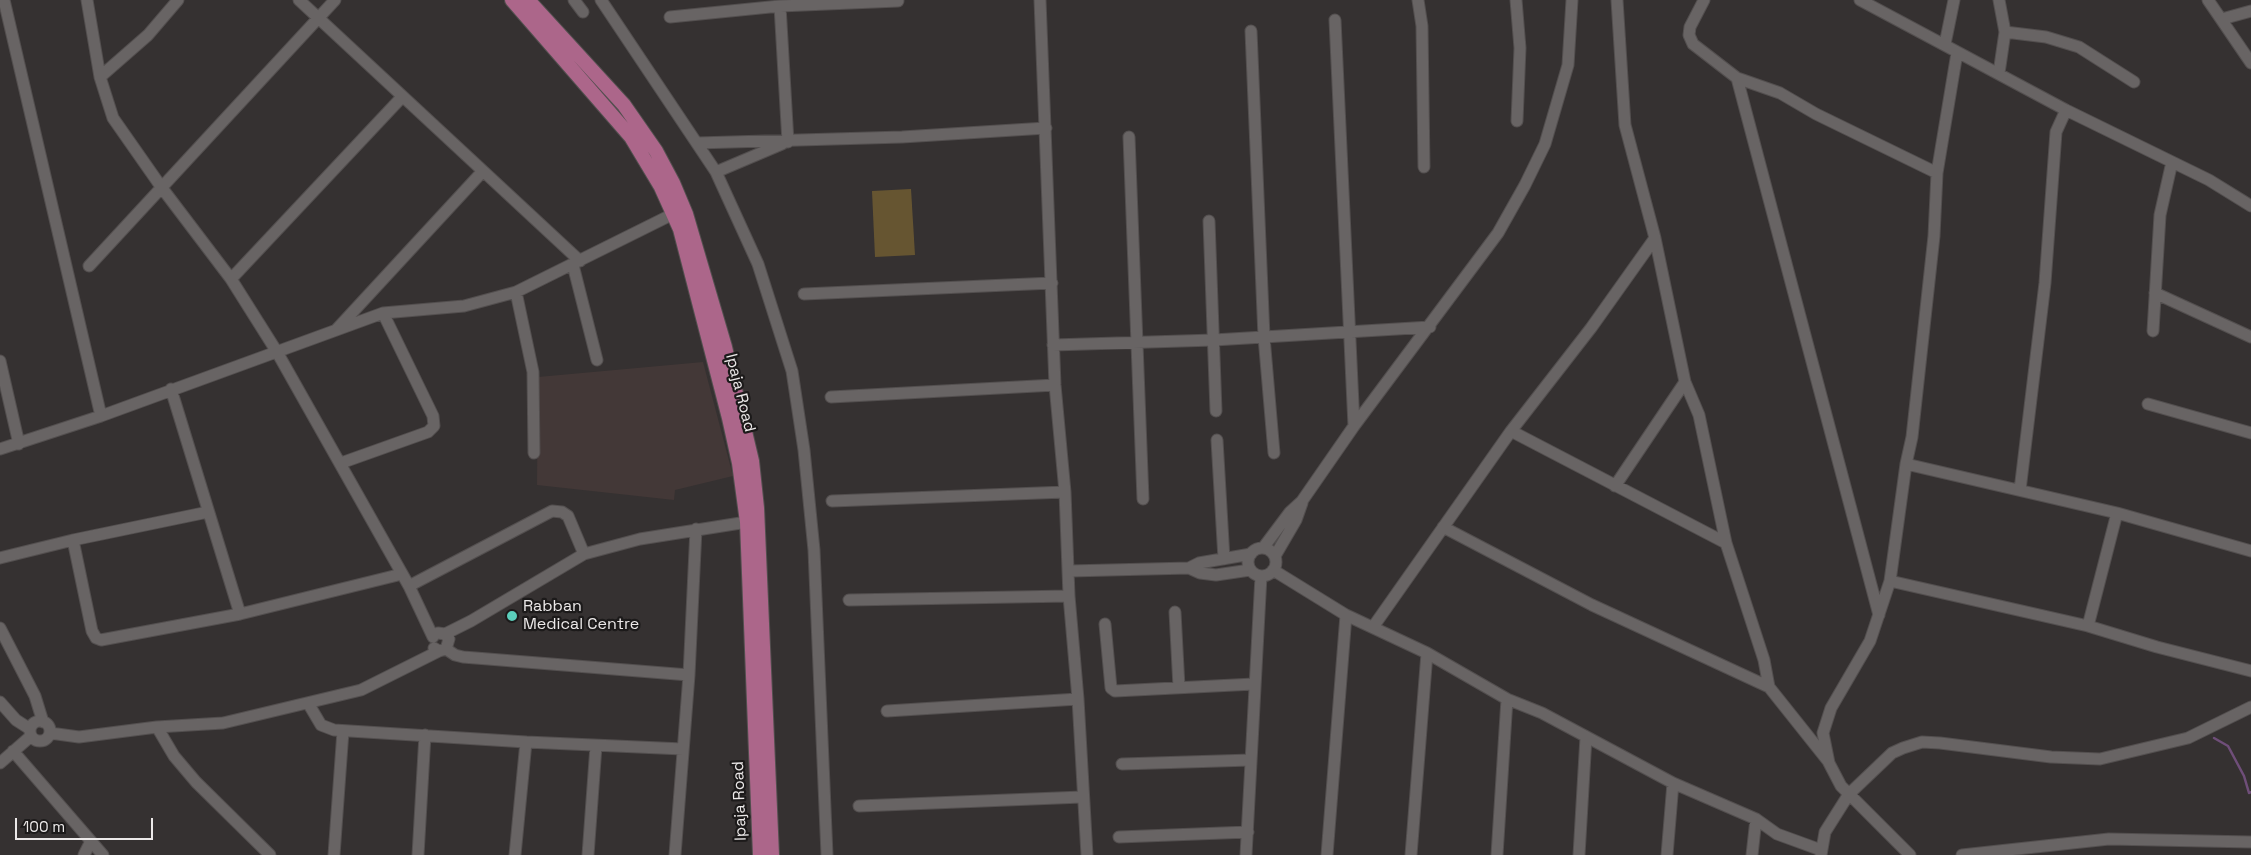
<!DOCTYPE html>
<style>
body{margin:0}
#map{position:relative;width:2251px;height:855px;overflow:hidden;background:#353131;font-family:"Space Grotesk",sans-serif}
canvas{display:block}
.scale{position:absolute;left:15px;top:818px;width:138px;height:22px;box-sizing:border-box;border:2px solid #ece9e9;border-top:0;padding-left:6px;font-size:15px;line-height:18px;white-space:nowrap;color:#ece9e9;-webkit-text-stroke:4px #1c1a1a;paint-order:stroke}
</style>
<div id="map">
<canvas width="2251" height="855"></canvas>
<div class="scale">100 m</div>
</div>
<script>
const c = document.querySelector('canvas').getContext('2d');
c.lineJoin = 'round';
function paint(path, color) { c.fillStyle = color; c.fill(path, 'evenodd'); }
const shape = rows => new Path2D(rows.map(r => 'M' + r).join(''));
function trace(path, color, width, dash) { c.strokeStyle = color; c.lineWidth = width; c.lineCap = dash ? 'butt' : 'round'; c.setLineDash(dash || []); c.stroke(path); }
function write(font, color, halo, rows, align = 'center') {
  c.font = font + ' "Space Grotesk",sans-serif'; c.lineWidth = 4.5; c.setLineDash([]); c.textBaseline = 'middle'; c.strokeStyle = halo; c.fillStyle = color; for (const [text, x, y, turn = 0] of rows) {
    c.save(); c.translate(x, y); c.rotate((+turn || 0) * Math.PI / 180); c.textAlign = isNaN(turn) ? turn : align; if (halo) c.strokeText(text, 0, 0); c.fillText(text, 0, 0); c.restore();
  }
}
const built = shape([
 [703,362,733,476,675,490,674,500,537,485,538,377]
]);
const green = shape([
 [911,189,915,255,875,257,872,191]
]);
const stream = shape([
 [2214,738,2228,746,2244,776,2249,793,2251,792]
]);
const minor = shape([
 [4,0,101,416],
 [87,0,100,77,113,118,162,188,231,279,277,352,409,586,433,637],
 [299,0,580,261],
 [574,0,583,12],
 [601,0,716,172,758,264,792,371,804,450,814,550,827,855],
 [1040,0,1055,385,1065,492,1069,596,1078,699,1087,855],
 [1418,0,1422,26,1424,167],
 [1516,0,1520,48,1517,121],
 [1617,0,1625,125,1655,238,1685,382,1699,415,1726,543,1764,660,1769,687,1828,761],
 [1704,0,1690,27,1689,35,1693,44,1737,78,1780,93,1816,114,1937,173],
 [1860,0,2066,110,2209,180,2251,206],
 [2208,0,2251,63],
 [780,6,788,142],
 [670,17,780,6,898,1],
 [2222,19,2251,11],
 [1335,20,1354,426],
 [1251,31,1264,337,1274,453],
 [2005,32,2046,37,2079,47,2134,82],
 [1945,44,1954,0],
 [1999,73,2005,32,1999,0],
 [100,77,148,35,178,0],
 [1737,78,1879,615],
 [1129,137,1143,499],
 [697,143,902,137,1046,128],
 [716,172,782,144],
 [1209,221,1216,411],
 [573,265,597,360],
 [89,266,335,0],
 [231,279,402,97],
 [516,292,533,372,534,453],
 [2155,293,2251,337],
 [804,294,1052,283],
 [337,329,483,171],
 [2153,331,2160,215,2172,162],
 [1053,345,1214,340,1430,327],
 [0,361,19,444],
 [171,389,240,614],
 [831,397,1055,385],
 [2148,404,2251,433],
 [1511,431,1726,543],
 [1217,440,1224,559],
 [0,449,101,416,383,313,464,306,516,292,673,214],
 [341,463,428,432,434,426,433,416,383,313],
 [1906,464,2117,513,2251,551],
 [1615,486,1685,382],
 [2020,490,2045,283,2056,132,2066,110],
 [832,501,1065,492],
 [1443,527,1592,605,1769,687],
 [73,540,92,631,96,638,101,640,240,614,402,574],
 [1263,548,1290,512,1302,501,1354,426,1498,233,1525,185,1545,144,1568,65,1572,0],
 '1248 562a14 14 0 1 1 28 0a14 14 0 1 1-28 0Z',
 [1275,556,1296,520,1302,503],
 [0,558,73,540,208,512],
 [1189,568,1199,563,1251,554],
 [1273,570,1346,615,1427,653,1507,699,1542,713,1673,783,1756,819,1777,834,1821,850],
 [1070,571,1189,568,1200,573,1216,575,1250,570],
 [1890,581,2088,626,2157,647,2251,671],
 [409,586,552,511,562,512,568,516,584,554],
 [849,600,1069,596],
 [1175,612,1179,687],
 [1105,624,1111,688,1115,691,1254,684],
 [2088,626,2117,513],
 [1373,627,1511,431,1591,328,1655,238],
 [0,628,35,696,43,722],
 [438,633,445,634,449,639,446,649],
 [445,634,471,621,584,554,640,539,747,522],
 [434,648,439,651,446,649,455,655,463,657,689,675],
 [0,702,16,720,30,729],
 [308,703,321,725,334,730,526,742,683,749],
 [887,711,1078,699],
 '30 731a10 10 0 1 1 20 0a10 10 0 1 1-20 0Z',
 [157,727,174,756,196,782,270,855],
 [50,733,79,737,157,727,223,723,361,690,439,651],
 [13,751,103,855],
 [0,763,31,736],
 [1122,764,1251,760],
 [859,806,1082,797],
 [1119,837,1248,832],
 [84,855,91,841],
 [334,855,343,731],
 [418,855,425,735],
 [515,855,526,742],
 [588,855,596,746],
 [675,855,689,675,696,529],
 [1246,855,1261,576],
 [1327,855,1346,615],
 [1411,855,1427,653],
 [1497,855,1507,699],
 [1579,855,1586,737],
 [1667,855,1673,783],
 [1752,855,1756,819],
 [1821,855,1825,832,1849,794,1892,753,1903,748,1922,742,1940,743,2051,757,2100,759,2188,738,2251,707],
 [1910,855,1841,786,1829,763,1823,733,1831,708,1870,641,1890,581,1906,464,1912,437,1934,236,1937,173,1957,53],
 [1962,855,2109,839,2251,842]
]);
const major = shape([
 [512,0,631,137,661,187,680,229,729,418,739,463,747,522,760,855],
 [528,0,624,105,656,151,673,183,686,214,725,347,752,461,757,508,772,855]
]);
const markers = [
 [512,616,6,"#5bcebb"]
];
const streetNames = [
 ["Ipaja Road",740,393,76],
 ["Ipaja Road",740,801,-92]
];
const poiNames = [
 ["Rabban",523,607],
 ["Medical Centre",523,625]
];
paint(built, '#433837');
paint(green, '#665531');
trace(stream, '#6f4e79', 2.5);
trace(minor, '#534f4f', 13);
trace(major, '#534f4f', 16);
trace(minor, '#686464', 11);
trace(major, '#ac668a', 14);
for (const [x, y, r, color] of markers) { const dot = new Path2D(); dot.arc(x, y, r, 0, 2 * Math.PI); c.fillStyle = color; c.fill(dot); trace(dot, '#1c1a1a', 2); }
write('16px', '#ece9e9', '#1c1a1a', streetNames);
write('16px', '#ece9e9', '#1c1a1a', poiNames, 'left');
</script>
